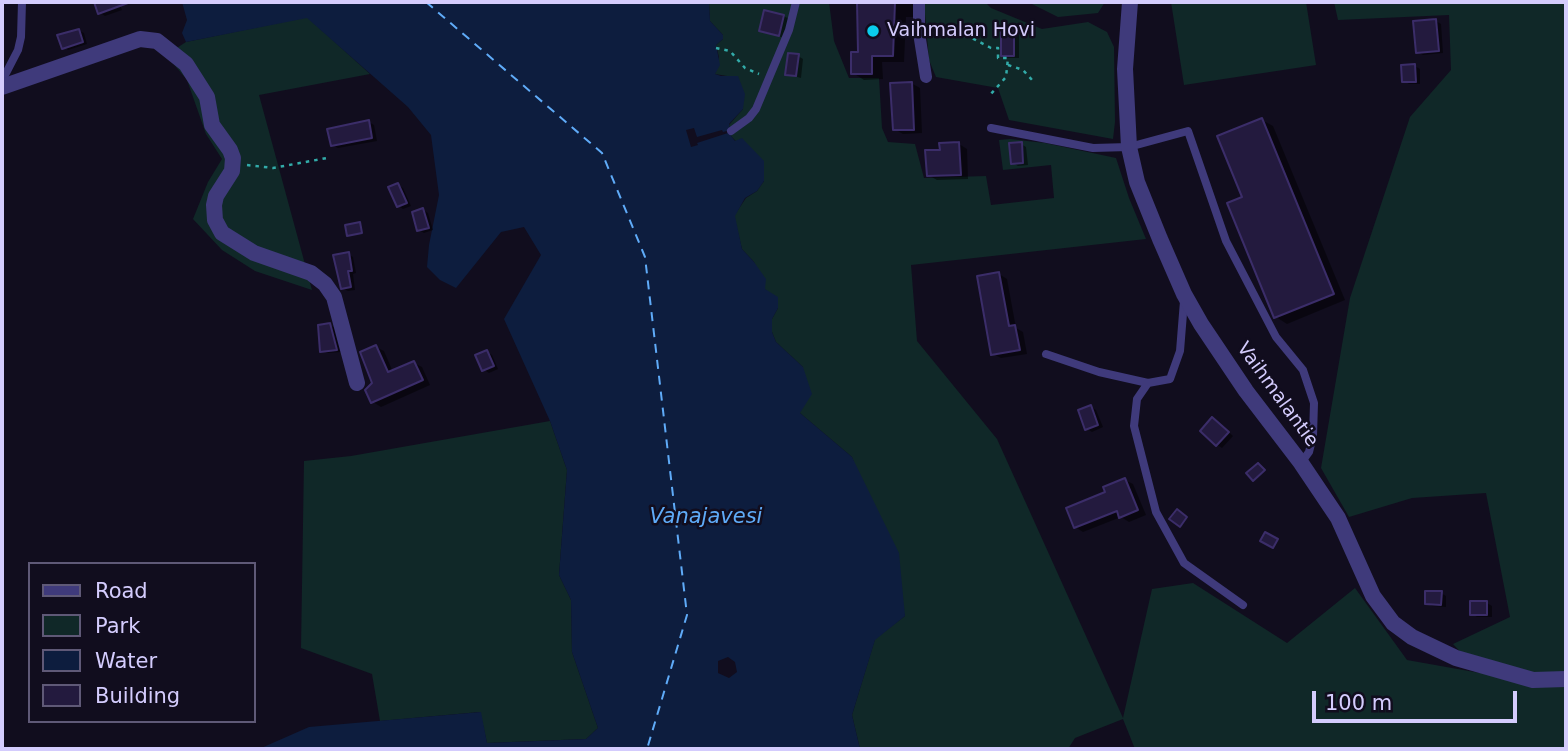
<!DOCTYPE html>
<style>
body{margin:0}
#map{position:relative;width:1568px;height:751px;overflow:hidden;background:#110d1e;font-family:"DejaVu Sans",sans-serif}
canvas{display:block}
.frame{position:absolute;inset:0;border:4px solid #d4ccfd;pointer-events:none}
.legend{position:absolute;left:28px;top:562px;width:228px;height:161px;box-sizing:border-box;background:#110d1e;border:2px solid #5f5977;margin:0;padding:9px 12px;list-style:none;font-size:21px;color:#d4ccfd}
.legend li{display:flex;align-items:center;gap:14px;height:35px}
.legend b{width:35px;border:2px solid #5f5977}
.scale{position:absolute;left:1312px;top:691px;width:205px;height:32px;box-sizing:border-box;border:4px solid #d4ccfd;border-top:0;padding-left:9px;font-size:21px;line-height:24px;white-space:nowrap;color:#d4ccfd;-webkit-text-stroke:5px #110d1e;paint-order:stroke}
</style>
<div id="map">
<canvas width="1568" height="751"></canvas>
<div class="frame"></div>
<ul class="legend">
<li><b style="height:9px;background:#3f3a7b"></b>Road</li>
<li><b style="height:19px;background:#102828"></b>Park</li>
<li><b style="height:19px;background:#0d1d3e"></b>Water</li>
<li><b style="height:19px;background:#231a3e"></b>Building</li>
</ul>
<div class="scale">100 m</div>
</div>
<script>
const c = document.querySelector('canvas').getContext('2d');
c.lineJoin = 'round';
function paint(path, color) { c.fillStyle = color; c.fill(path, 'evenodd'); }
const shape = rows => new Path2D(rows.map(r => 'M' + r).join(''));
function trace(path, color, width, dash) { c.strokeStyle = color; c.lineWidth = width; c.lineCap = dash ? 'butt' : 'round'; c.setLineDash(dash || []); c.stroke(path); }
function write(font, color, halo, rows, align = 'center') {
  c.font = font + ' "DejaVu Sans",sans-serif'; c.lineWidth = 5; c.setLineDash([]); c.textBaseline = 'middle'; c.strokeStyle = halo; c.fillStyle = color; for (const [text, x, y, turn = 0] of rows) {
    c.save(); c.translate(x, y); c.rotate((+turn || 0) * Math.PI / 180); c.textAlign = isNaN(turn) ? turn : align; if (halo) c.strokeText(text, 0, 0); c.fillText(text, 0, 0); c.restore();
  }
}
const green = shape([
 [709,2,829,2,834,41,849,78,879,78,882,128,888,142,915,144,924,178,986,176,991,205,1054,198,1051,165,1003,170,999,140,1010,139,1045,143,1116,158,1129,198,1146,239,911,265,917,341,997,439,1123,718,1152,589,1193,583,1287,643,1355,588,1407,660,1480,673,1453,644,1510,617,1486,493,1412,498,1349,517,1321,468,1350,298,1410,117,1451,70,1449,15,1338,20,1334,2,1566,2,1566,749,1135,749,1123,719,1075,738,1068,749,860,749,852,715,875,639,905,616,852,457,800,413,803,367,776,342,772,332,772,319,778,308,765,289,754,262,742,249,734,216,746,198,757,191,764,181,764,171,731,136,729,125,743,109,727,76,715,74,719,57,716,45,723,39,723,35,710,21],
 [924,2,985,2,991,8,1042,29,1088,22,1107,32,1114,47,1115,122,1113,139,1009,120,998,88,936,77,929,60],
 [1028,2,1105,2,1098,13,1058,17],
 [1171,2,1306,2,1316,65,1184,85],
 [307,17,370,74,259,95,312,290,255,271,222,250,193,219,208,182,222,159,206,134,187,80,166,55,186,42],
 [550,421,567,470,559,575,571,600,572,652,598,728,586,739,487,743,480,712,380,721,372,674,301,648,304,461,351,456]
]);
const water = shape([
 [182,2,709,2,710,21,723,35,723,39,716,45,720,65,715,74,721,76,738,76,745,94,743,109,729,124,731,136,735,141,742,138,764,161,764,181,757,191,745,198,735,216,742,249,754,262,766,279,765,289,778,297,778,308,772,319,772,332,776,342,803,367,812,394,800,413,852,457,899,553,905,616,875,640,852,715,860,749,259,749,309,727,481,712,487,743,586,739,598,728,572,652,571,600,559,575,567,470,550,421,504,319,541,255,524,227,501,232,456,288,440,280,427,267,429,245,439,195,431,135,408,107,307,18,186,42,182,33,187,20],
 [728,657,735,662,737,672,729,678,718,673,718,661]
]);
const pier = shape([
 [694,128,697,137,722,130,723,132,730,130,731,132,697,143,698,145,691,147,686,130]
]);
const shadow = shape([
 [96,2,119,2,122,10,105,16,100,13],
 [859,2,922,2,913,17,906,17,904,62,882,62,883,79,864,80,853,73,860,54],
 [784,16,789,19,784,38,761,30],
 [1436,21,1441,24,1443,53,1423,55,1418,52],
 [78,30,84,33,87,44,68,50,63,47],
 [1014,30,1019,33,1019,58,1008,58,1003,55],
 [798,56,803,59,801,78,787,74],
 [1415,66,1420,69,1420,84,1409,84,1404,81],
 [911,83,920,88,922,133,903,134,894,129],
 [1262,120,1273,126,1345,300,1287,324,1276,317,1244,198],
 [369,122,374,125,377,141,338,148,332,145],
 [959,144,967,149,968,179,937,180,928,175,941,151],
 [1021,144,1026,147,1028,165,1018,166,1013,163],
 [398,185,403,188,411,206,403,209,398,206],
 [423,210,428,213,433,230,424,233,419,230],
 [348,254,353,257,356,273,353,274,355,290,348,291,342,288],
 [999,274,1007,279,1016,328,1023,332,1027,354,1001,358,993,354],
 [330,325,335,328,341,352,327,353,322,350],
 [376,347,384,351,393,372,414,363,422,367,430,385,381,407,373,402],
 [487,352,492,355,498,369,489,373,484,370],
 [1091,407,1096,410,1103,427,1092,432,1087,429],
 [1218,422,1233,436,1222,448,1217,445],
 [1125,480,1133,484,1146,515,1129,522,1121,517,1083,532,1075,527],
 [1441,593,1446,596,1446,607,1432,606,1426,603],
 [1487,603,1492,606,1492,617,1477,617,1472,614]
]);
const ferry = shape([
 [426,2,602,153,645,257,687,615,647,749]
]);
const building = shape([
 [94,2,128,2,128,3,98,14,94,2],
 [857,2,895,2,893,56,872,56,872,74,851,74,851,52,858,52,857,2],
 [764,10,784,15,779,36,759,31,764,10],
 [1436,19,1439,51,1416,53,1413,21,1436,19],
 [1001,28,1014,28,1014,56,1001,56,1001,28],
 [79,29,83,42,62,49,57,35,79,29],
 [788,53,799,54,796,76,785,75,788,53],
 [1415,64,1416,82,1402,82,1401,65,1415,64],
 [912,82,914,130,893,130,890,83,912,82],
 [1262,118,1334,294,1274,318,1227,203,1242,197,1217,136,1262,118],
 [369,120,372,138,331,146,327,129,369,120],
 [959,142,961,175,927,176,925,150,940,150,939,143,959,142],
 [1022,142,1023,163,1011,164,1009,143,1022,142],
 [398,183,407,203,397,207,388,187,398,183],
 [423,208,429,228,417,231,412,212,423,208],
 [360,222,362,233,347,236,345,225,360,222],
 [349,252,352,271,348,271,351,287,341,289,333,255,349,252],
 [999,272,1009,326,1015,325,1020,350,991,355,977,276,999,272],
 [330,323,337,350,320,352,318,325,330,323],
 [376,345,388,372,414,361,423,380,371,403,365,390,372,383,360,352,376,345],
 [487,350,494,366,482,371,475,355,487,350],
 [1091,405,1098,425,1085,430,1078,410,1091,405],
 [1212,417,1229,432,1216,446,1200,431,1212,417],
 [1258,463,1265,470,1253,481,1246,473,1258,463],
 [1125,478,1138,510,1119,518,1117,511,1074,528,1066,508,1105,492,1103,487,1125,478],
 [1177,509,1187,517,1180,527,1169,519,1177,509],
 [1265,532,1278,539,1273,548,1260,541,1265,532],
 [1425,591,1442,591,1441,605,1425,604,1425,591],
 [1470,601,1487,601,1487,615,1470,615,1470,601]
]);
const path = shape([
 [931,33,970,37,991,48,998,48,998,58,1008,58,1006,77,990,95],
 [716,48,730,51,745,68,759,74],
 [1008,65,1023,70,1033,81],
 [247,165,273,168,327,158]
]);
const service = shape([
 [4,86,3,79,18,50,21,37,22,2],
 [991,128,1093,148,1129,147,1188,131,1226,241,1276,337,1303,370,1314,403,1313,436,1309,452,1301,463],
 [731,131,749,118,756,109,789,30,796,2],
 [1184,301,1180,351,1170,379,1148,383,1137,399,1134,426,1156,512,1184,563,1243,605],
 [1046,354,1099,372,1148,383]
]);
const pedestrian = shape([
 [919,2,919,33,926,77]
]);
const minor = shape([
 [1130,2,1125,69,1129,147,1137,182,1160,239,1184,294,1201,324,1246,391,1301,463,1338,518,1373,596,1393,623,1412,637,1456,658,1533,680,1566,679],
 [2,87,140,39,157,41,186,64,207,97,212,125,230,150,233,158,232,171,216,196,214,205,215,220,222,233,254,253,311,273,325,284,334,297,357,383]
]);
const markers = [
 [873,31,7,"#0accec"]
];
const poiNames = [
 ["Vaihmalan Hovi",887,31]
];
const streetNames = [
 ["Vaihmalantie",1277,395,54]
];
const waterNames = [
 ["Vanajavesi",706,518]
];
paint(green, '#102828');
paint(water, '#0d1d3e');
paint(pier, '#110d1e');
paint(shadow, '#0007');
trace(ferry, '#5fabf8', 2, [9, 7]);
paint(building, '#231a3e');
trace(building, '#3b2d69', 2);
trace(path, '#32aba9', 2.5, [3.5, 5]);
trace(service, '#3f3a7b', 8);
trace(pedestrian, '#3f3a7b', 12);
trace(minor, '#3f3a7b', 16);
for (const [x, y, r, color] of markers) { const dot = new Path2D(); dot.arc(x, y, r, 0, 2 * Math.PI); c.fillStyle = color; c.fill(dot); trace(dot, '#110d1e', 2.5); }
write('19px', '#d4ccfd', '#110d1e', poiNames, 'left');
write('19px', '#d4ccfd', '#110d1e', streetNames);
write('italic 21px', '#5fabf8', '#110d1e', waterNames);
</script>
